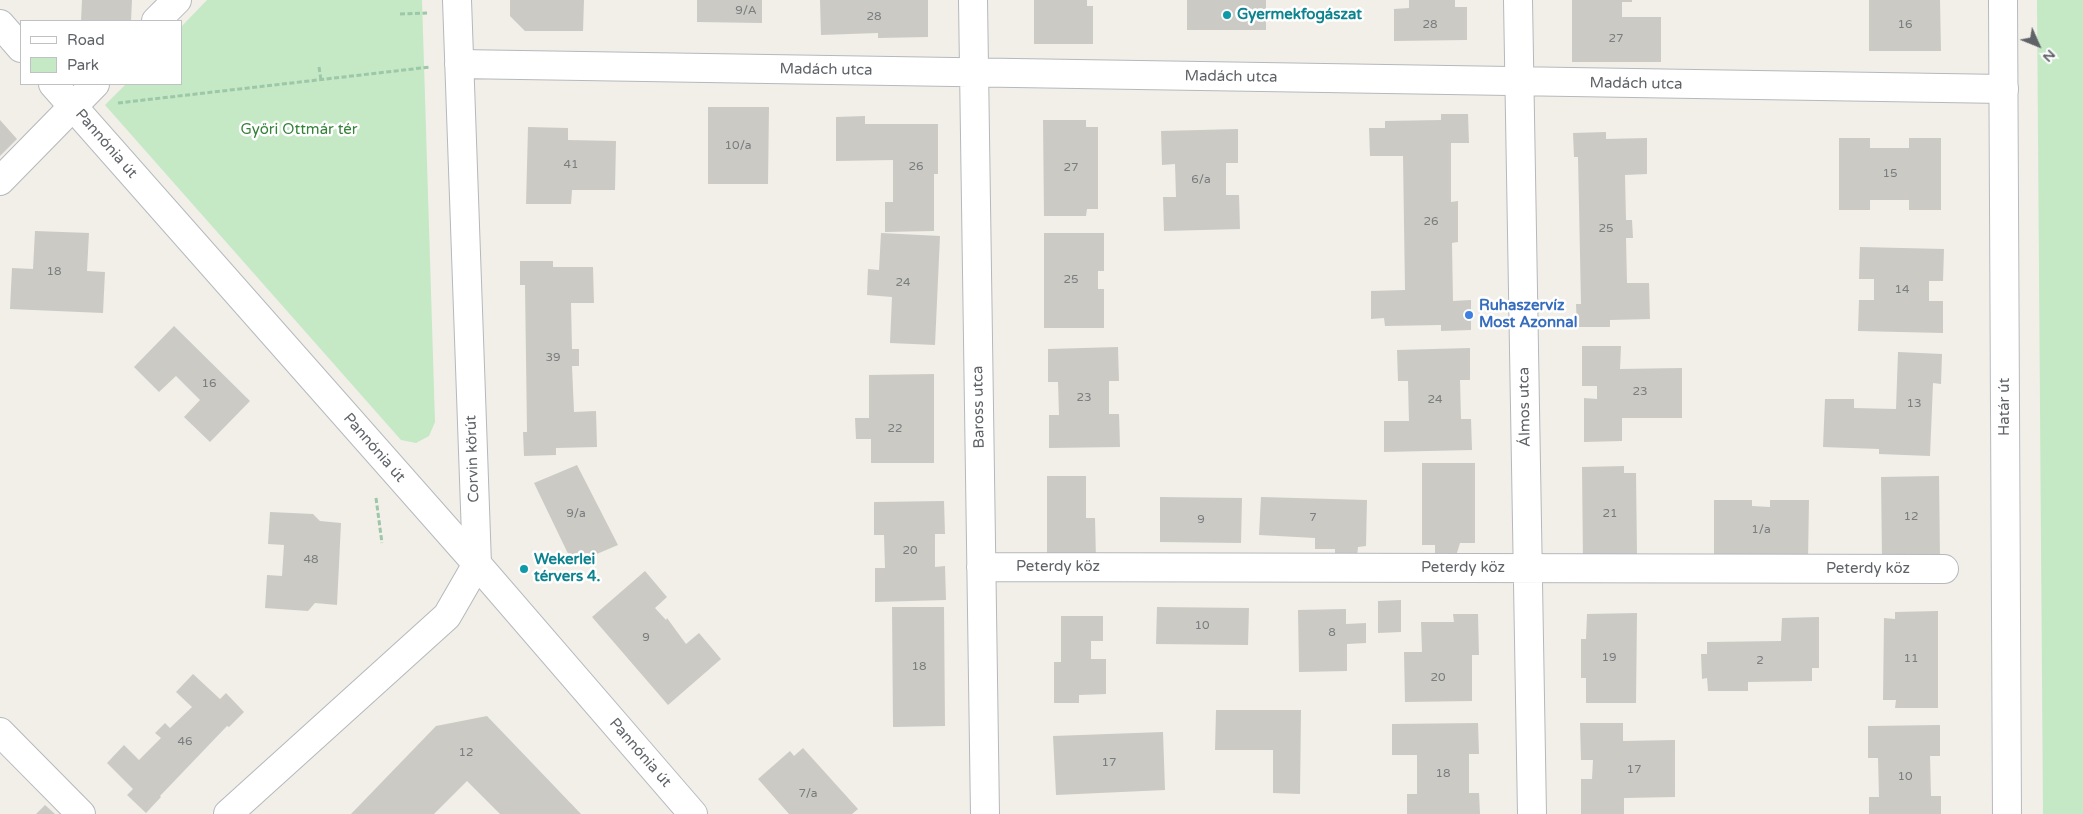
<!DOCTYPE html>
<meta charset="utf-8">
<style>
body{margin:0}
#map{position:relative;width:2083px;height:814px;overflow:hidden;background:#f1efe8;font-family:"Varela Round",sans-serif}
canvas{display:block}
.legend{position:absolute;left:20px;top:20px;width:162px;height:65px;box-sizing:border-box;background:#fff;border:1px solid #bfc1c3;margin:0;padding:6px 9px;list-style:none;font-size:15px;color:#5f6368}
.legend li{display:flex;align-items:center;gap:10px;height:25px}
.legend b{width:25px;border:1px solid #bfc1c3}
.north{position:absolute;left:2013px;top:20px;width:50px;height:50px;-webkit-text-stroke:4px #fff;paint-order:stroke;rotate:134deg;font-size:14px;font-weight:700;line-height:20px;text-align:center;color:#5f6368}
.north::after{content:'';display:block;margin:auto;width:18px;height:22px;background:#5f6368;clip-path:polygon(50% 0,100% 100%,50% 72%,0 100%)}
</style>
<div id="map">
<canvas width="2083" height="814"></canvas>
<ul class="legend">
<li><b style="height:6px;background:#fff"></b>Road</li>
<li><b style="height:14px;background:#c5e8c5"></b>Park</li>
</ul>
<div class="north">N</div>
</div>
<script>
const c = document.querySelector('canvas').getContext('2d');
c.lineJoin = 'round';
function paint(path, color) { c.fillStyle = color; c.fill(path, 'evenodd'); }
const shape = rows => new Path2D(rows.map(r => 'M' + r).join(''));
function trace(path, color, width, dash) { c.strokeStyle = color; c.lineWidth = width; c.lineCap = dash ? 'butt' : 'round'; c.setLineDash(dash || []); c.stroke(path); }
function write(font, color, halo, rows, align = 'center') {
  c.font = font + ' "Varela Round",sans-serif'; c.lineWidth = 5; c.setLineDash([]); c.textBaseline = 'middle'; c.strokeStyle = halo; c.fillStyle = color; for (const [text, x, y, turn = 0] of rows) {
    c.save(); c.translate(x, y); c.rotate((+turn || 0) * Math.PI / 180); c.textAlign = isNaN(turn) ? turn : align; if (halo) c.strokeText(text, 0, 0); c.fillText(text, 0, 0); c.restore();
  }
}
const green = shape([
 [207,0,422,0,435,422,429,436,416,443,401,440,105,105,126,84,181,84,181,27],
 [2037,0,2083,0,2083,814,2043,814]
]);
const building = shape([
 [82,0,132,0,131,21,81,21],
 [510,0,584,0,583,31,525,31,510,16],
 [697,0,762,0,762,23,697,22],
 [820,0,928,0,928,37,878,38,878,33,821,35],
 [1034,0,1087,0,1087,6,1093,6,1093,44,1034,44],
 [1187,0,1266,0,1266,30,1187,30],
 [1409,0,1455,0,1455,7,1467,7,1467,40,1394,41,1394,9,1409,8],
 [1572,0,1632,0,1632,2,1622,2,1622,17,1661,17,1661,62,1572,62],
 [1869,0,1940,0,1941,51,1869,51],
 [708,107,769,107,768,184,708,184],
 [1441,114,1468,114,1469,143,1451,143,1451,202,1458,201,1458,242,1452,243,1453,301,1471,300,1471,330,1441,331,1441,325,1385,326,1384,318,1371,319,1371,291,1405,290,1403,156,1370,156,1369,128,1385,128,1385,121,1441,120],
 [865,116,865,124,938,124,938,174,934,174,934,231,885,232,885,202,893,202,893,160,836,161,836,117],
 [0,120,17,139,0,156],
 [1043,120,1086,120,1086,127,1098,127,1098,209,1087,209,1086,216,1044,216],
 [528,127,568,128,568,140,616,141,615,190,572,190,571,204,526,204],
 [1238,129,1238,163,1226,163,1226,195,1239,195,1240,229,1164,231,1163,197,1176,197,1175,164,1162,165,1161,131],
 [1606,132,1606,139,1647,138,1647,174,1625,175,1626,220,1632,220,1633,238,1626,238,1627,283,1649,283,1650,319,1610,320,1610,327,1577,327,1576,304,1581,304,1578,157,1574,157,1573,133],
 [1839,138,1870,138,1870,148,1909,148,1909,138,1941,138,1941,210,1909,210,1909,200,1870,200,1870,210,1839,210],
 [35,231,89,233,87,271,105,272,103,313,10,309,12,268,33,269],
 [881,233,940,236,935,345,890,343,892,297,867,295,868,269,879,270],
 [1044,233,1104,233,1104,271,1098,271,1098,289,1104,289,1104,328,1044,328],
 [1860,247,1944,249,1943,281,1929,281,1929,301,1943,301,1943,333,1858,331,1859,300,1874,300,1874,279,1859,279],
 [520,261,553,261,553,267,593,267,594,303,571,303,572,349,579,349,579,366,572,366,574,412,596,411,597,447,556,448,556,455,524,456,523,432,527,432,525,285,520,285],
 [174,326,250,401,210,442,184,417,200,400,176,376,159,392,134,367],
 [1582,346,1621,346,1620,369,1682,368,1682,418,1622,418,1622,441,1584,442,1584,398,1597,399,1597,386,1582,386],
 [1118,347,1119,381,1109,381,1109,414,1119,414,1120,447,1049,448,1049,415,1059,415,1058,382,1048,382,1048,349],
 [1470,348,1470,380,1460,380,1461,419,1471,419,1472,450,1384,452,1384,421,1409,421,1408,381,1398,381,1397,350],
 [1898,352,1942,354,1941,384,1933,383,1930,456,1879,454,1879,449,1823,447,1825,399,1854,399,1854,408,1896,409],
 [934,374,934,463,871,463,871,439,856,439,855,418,869,418,869,375],
 [1422,463,1475,463,1475,543,1460,543,1456,556,1435,555,1435,545,1422,545],
 [577,465,618,545,573,564,534,483],
 [1624,466,1624,473,1636,473,1637,555,1583,563,1582,467],
 [1047,476,1086,476,1086,518,1095,518,1096,560,1047,560],
 [1939,476,1940,558,1882,559,1881,477],
 [1160,497,1242,498,1241,543,1160,542],
 [1261,497,1367,500,1366,546,1358,547,1357,557,1335,556,1335,549,1315,549,1315,538,1259,535],
 [1714,500,1752,500,1752,506,1770,507,1770,500,1809,500,1808,560,1714,560],
 [944,501,945,534,935,534,935,567,945,566,946,600,875,602,875,568,885,568,884,535,874,535,874,502],
 [270,512,313,514,320,521,341,523,337,605,315,603,308,611,265,608,267,575,282,576,284,545,268,544],
 [645,571,667,597,655,608,666,620,667,618,686,644,699,633,721,659,668,705,592,617],
 [1401,600,1401,632,1378,633,1378,601],
 [892,607,944,607,945,726,893,727],
 [1157,607,1249,608,1248,645,1156,644],
 [1346,609,1346,624,1366,623,1366,643,1347,644,1347,671,1299,672,1298,610],
 [1938,611,1938,708,1895,708,1896,700,1883,700,1884,618,1895,619,1895,612],
 [1637,613,1636,703,1586,703,1586,678,1581,678,1581,639,1586,639,1587,614],
 [1453,614,1478,614,1479,655,1472,655,1472,701,1405,702,1404,652,1422,652,1421,622,1454,622],
 [1061,616,1103,616,1103,641,1091,641,1091,659,1106,659,1106,694,1079,695,1079,703,1054,703,1054,662,1061,662],
 [1819,617,1819,668,1812,668,1812,681,1748,682,1748,691,1708,691,1707,678,1702,679,1701,654,1707,654,1707,642,1781,641,1782,618],
 [193,674,220,699,226,693,244,712,229,727,227,726,160,796,161,797,146,813,127,795,133,789,107,763,124,745,139,760,161,738,155,733,165,723,170,728,192,707,176,692],
 [1216,710,1301,710,1300,794,1273,793,1273,750,1215,750],
 [487,716,581,814,500,814,467,781,434,814,351,814,436,726],
 [1478,723,1479,754,1469,754,1469,793,1479,793,1480,814,1407,814,1407,794,1417,794,1417,755,1392,755,1392,724],
 [1580,723,1623,723,1623,741,1675,740,1675,797,1624,798,1624,814,1581,814,1581,779,1592,779,1593,760,1581,760],
 [1940,725,1940,756,1930,756,1931,796,1941,796,1941,814,1869,814,1869,797,1879,797,1878,758,1868,758,1868,726],
 [1163,732,1165,790,1056,795,1053,736],
 [803,748,858,809,852,814,789,814,758,779,790,751,794,756],
 [45,805,55,814,36,814]
]);
const path = shape([
 [400,14,427,13],
 [319,67,321,80],
 [118,103,430,67],
 [376,498,382,543]
]);
const street = shape([
 [973,0,985,814],
 [1518,0,1532,814],
 [156,21,177,0],
 [459,64,2004,89],
 [0,181,95,84],
 [981,567,1944,569],
 [0,732,81,814],
 [228,814,447,616,477,564,457,0]
]);
const secondary = shape([
 [2003,0,2007,814],
 [0,24,21,48],
 [53,84,477,564,693,814]
]);
const markers = [
 [1227,15,5,"#0f9aa8"],
 [1469,315,5,"#3f7fe0"],
 [524,569,5,"#0f9aa8"]
];
const numberNames = [
 ["9/A",746,11],
 ["28",874,17],
 ["28",1430,25],
 ["16",1905,25],
 ["27",1616,39],
 ["10/a",738,146],
 ["41",571,165],
 ["26",916,167],
 ["27",1071,168],
 ["15",1890,174],
 ["6/a",1201,180],
 ["26",1431,222],
 ["25",1606,229],
 ["18",54,272],
 ["25",1071,280],
 ["24",903,283],
 ["14",1902,290],
 ["39",553,358],
 ["16",209,384],
 ["23",1640,392],
 ["23",1084,398],
 ["24",1435,400],
 ["13",1914,404],
 ["22",895,429],
 ["9/a",576,514],
 ["21",1610,514],
 ["12",1911,517],
 ["7",1313,518],
 ["9",1201,520],
 ["1/a",1761,530],
 ["20",910,551],
 ["48",311,560],
 ["10",1202,626],
 ["8",1332,633],
 ["9",646,638],
 ["19",1609,658],
 ["11",1911,659],
 ["2",1760,661],
 ["18",919,667],
 ["20",1438,678],
 ["46",185,742],
 ["12",466,753],
 ["17",1109,763],
 ["17",1634,770],
 ["18",1443,774],
 ["10",1905,777],
 ["7/a",808,794]
];
const cultureNames = [
 ["Gyermekfogászat",1237,15],
 ["Wekerlei",534,560],
 ["térvers 4.",534,577]
];
const streetNames = [
 ["Madách utca",826,70,1],
 ["Madách utca",1231,77,1],
 ["Madách utca",1636,84,1],
 ["Pannónia út",106,144,49],
 ["Baross utca",979,407,-91],
 ["Álmos utca",1525,407,-91],
 ["Határ út",2005,407,-90],
 ["Pannónia út",374,448,49],
 ["Corvin körút",473,459,-92],
 ["Peterdy köz",1058,567],
 ["Peterdy köz",1463,568],
 ["Peterdy köz",1868,569],
 ["Pannónia út",640,753,49]
];
const parkNames = [
 ["Győri Ottmár tér",299,130]
];
const shopNames = [
 ["Ruhaszervíz",1479,306],
 ["Most Azonnal",1479,323]
];
paint(green, '#c5e8c5');
paint(building, '#cccac5');
trace(street, '#b5b8bc', 30);
trace(secondary, '#b6babf', 30);
trace(path, '#9cc7a9', 3, [5, 2.5]);
trace(street, '#fff', 28);
trace(secondary, '#fff', 28);
for (const [x, y, r, color] of markers) { const dot = new Path2D(); dot.arc(x, y, r, 0, 2 * Math.PI); c.fillStyle = color; c.fill(dot); trace(dot, '#fff', 2); }
write('12px', '#7a7d7f', null, numberNames);
write('bold 15px', '#0d838f', '#fff', cultureNames, 'left');
write('15px', '#5f6368', '#fff', streetNames);
write('15px', '#348238', '#fff', parkNames);
write('bold 15px', '#366cbe', '#fff', shopNames, 'left');
</script>
